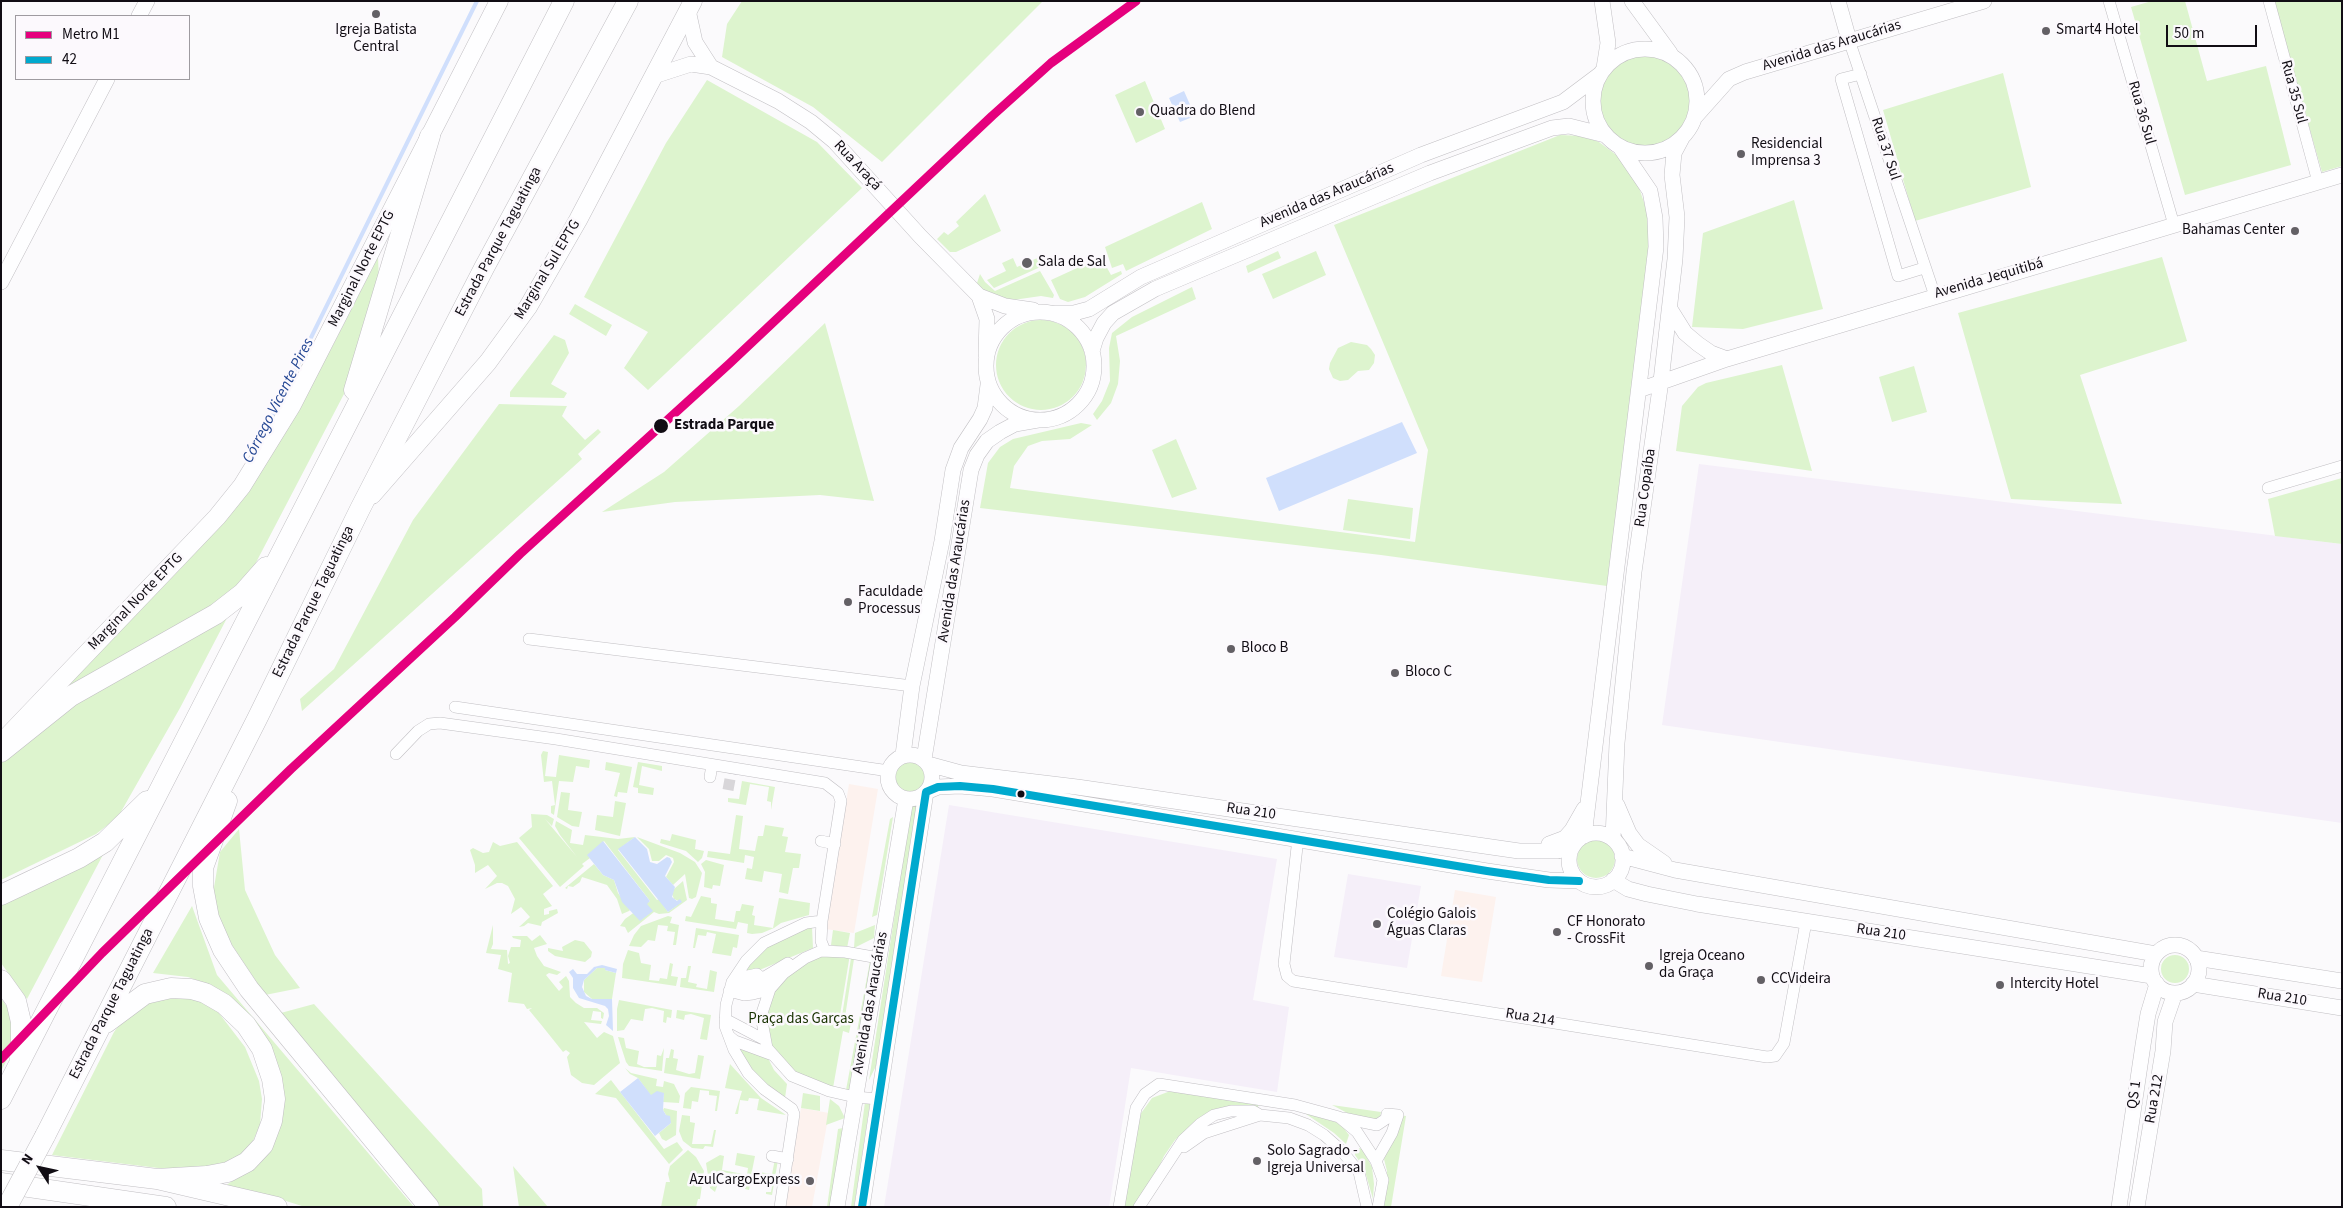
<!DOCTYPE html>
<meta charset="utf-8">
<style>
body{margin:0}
#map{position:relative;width:2343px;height:1208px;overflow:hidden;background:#fbfafc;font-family:"Source Sans 3",sans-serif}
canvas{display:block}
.frame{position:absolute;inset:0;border:2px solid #110d14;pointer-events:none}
.legend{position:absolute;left:15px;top:15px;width:175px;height:65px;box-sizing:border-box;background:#fcf9fd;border:1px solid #9e9ba0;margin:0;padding:6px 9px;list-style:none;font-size:15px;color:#110d14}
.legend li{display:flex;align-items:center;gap:10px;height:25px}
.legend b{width:25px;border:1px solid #9e9ba0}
.north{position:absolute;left:15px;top:1143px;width:50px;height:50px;-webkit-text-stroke:4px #fcf9fd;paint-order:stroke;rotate:305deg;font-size:14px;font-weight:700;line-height:20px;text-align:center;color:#110d14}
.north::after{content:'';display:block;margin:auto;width:18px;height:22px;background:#110d14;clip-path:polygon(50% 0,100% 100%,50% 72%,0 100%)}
.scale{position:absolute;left:2166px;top:25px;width:91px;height:22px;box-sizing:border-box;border:2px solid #110d14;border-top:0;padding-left:6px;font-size:15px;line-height:18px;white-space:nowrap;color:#110d14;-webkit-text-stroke:4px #fcf9fd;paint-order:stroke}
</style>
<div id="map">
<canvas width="2343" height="1208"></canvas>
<div class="frame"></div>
<ul class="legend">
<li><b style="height:6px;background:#e5007d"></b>Metro M1</li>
<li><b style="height:6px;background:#00a9ce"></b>42</li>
</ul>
<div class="north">N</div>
<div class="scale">50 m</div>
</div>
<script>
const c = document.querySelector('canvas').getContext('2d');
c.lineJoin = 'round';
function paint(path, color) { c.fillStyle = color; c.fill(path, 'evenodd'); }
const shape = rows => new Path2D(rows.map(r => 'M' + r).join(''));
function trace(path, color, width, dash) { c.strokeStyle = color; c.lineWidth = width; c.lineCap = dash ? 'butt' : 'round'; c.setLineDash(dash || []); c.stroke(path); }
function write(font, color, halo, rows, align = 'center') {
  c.font = font + ' "Source Sans 3",sans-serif'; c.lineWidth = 5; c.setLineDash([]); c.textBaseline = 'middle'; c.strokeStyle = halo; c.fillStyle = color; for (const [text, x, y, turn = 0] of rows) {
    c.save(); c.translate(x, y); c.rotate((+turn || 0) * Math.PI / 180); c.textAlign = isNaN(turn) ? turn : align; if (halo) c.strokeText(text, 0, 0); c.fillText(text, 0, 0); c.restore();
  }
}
const commercial = shape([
 [849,784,878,789,854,933,825,929],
 [1455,890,1496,897,1482,982,1441,976],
 [801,1108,829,1113,812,1207,784,1207]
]);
const built = shape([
 [1699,464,2342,544,2342,823,1662,725],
 [949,805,1277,859,1253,1000,1289,1007,1277,1092,1131,1068,1109,1207,884,1207],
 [1348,874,1421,886,1407,968,1334,957]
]);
const green = shape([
 [742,1,1043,1,882,162,813,107,722,57,727,24],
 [2152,1,2185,1,2207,81,2266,66,2291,165,2185,195,2131,7],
 [2273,1,2342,1,2342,166,2322,172],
 '1598 100a48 48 0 1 1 96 0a48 48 0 1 1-96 0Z',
 [2003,73,2031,187,1915,221,1883,110],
 [707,80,817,142,862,188,648,390,624,368,648,332,584,297,666,143],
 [1145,81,1165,129,1136,143,1115,95],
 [1560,135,1583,136,1599,142,1619,157,1637,182,1647,211,1650,253,1607,586,1381,555,980,508,988,463,1000,447,1013,439,1081,423,1092,425,1070,439,1042,441,1028,446,1014,466,1010,488,1415,542,1428,450,1334,225],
 [985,194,1001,231,956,252,950,252,937,239,944,232,948,235,959,226,956,222],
 [1794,200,1823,309,1743,329,1692,327,1703,233],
 [1202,202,1212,229,1126,271,1123,264,1112,268,1105,247],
 [1278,251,1281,258,1248,273,1246,266],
 [1316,251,1326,275,1273,299,1262,274],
 [1042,256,1047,264,994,288,987,280,1006,271,1002,263,1013,258,1017,267],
 [378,257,379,281,344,394,180,708,118,817,96,834,1,880,1,754,185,564,277,445,331,349],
 [1101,257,1111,275,1121,271,1122,274,1085,297,1068,302,1060,299,1051,280],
 [2162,257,2187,341,2080,375,2122,504,2011,499,1958,313],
 [1040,271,1054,295,1053,298,1041,296,1013,300,987,296,977,283,980,274,985,282,995,291],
 [1192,287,1196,299,1116,336,1120,361,1118,384,1111,403,1097,420,1093,414,1102,401,1110,381,1109,348,1112,333,1132,317],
 [575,304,612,325,606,336,569,314],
 '996 365a45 45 0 1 1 90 0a45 45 0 1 1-90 0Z',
 [825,323,874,501,820,495,675,502,602,512,664,472,739,406],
 [554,335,565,340,569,353,551,384,567,393,564,398,510,397,510,392],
 [1351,342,1367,345,1371,349,1375,355,1374,363,1369,370,1358,371,1348,380,1340,381,1333,378,1329,369,1330,363,1338,348],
 [1782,365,1812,471,1676,451,1682,406,1698,387,1706,383],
 [1914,366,1927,412,1892,422,1879,377],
 [499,404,567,406,562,416,585,440,598,429,601,432,578,454,582,459,302,711,300,699,334,669,413,520],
 [1176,439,1197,489,1172,498,1152,450],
 [2342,478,2342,544,2275,536,2268,499],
 [1348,499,1413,508,1410,539,1343,530],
 [543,751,548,752,545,776,556,777,559,755,590,760,589,768,576,766,573,782,559,781,554,815,551,813,551,806,555,805,552,781,544,782,541,755],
 '894 776a17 17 0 1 1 34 0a17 17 0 1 1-34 0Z',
 [606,762,632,767,627,793,618,792,617,797,614,796,620,773,605,770],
 [638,762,662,766,662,771,642,766,639,785,654,788,653,795,638,793,638,788,633,787],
 [742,781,775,787,771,810,771,802,767,801,769,787,750,784,746,805,728,802,728,798,739,799],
 [561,792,570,793,568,810,582,812,579,827,572,826,557,817],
 [615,801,626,803,620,836,595,830,597,815,613,817],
 [912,803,917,804,876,1066,869,1080],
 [531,814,547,815,554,819,552,826,545,819,577,857,560,835,555,826,556,821,572,830,570,843,583,845,585,835,618,839,635,837,618,850,657,900,659,899,668,912,681,902,674,899,672,894,674,889,683,881,687,900,669,913,659,914,654,912,628,933,625,927,620,926,625,919,650,901,604,841,588,855,590,858,582,864,584,866,560,887,519,838,532,827],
 [736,815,743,816,739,849,755,851,758,836,763,836,765,825,784,828,782,836,788,837,785,852,801,854,799,868,793,868,788,894,779,892,782,874,764,871,762,882,745,879,747,868,752,869,754,857,745,855,744,863,707,857,708,851,730,854],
 [893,817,877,915,872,917,890,819],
 [239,829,245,890,275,955,300,988,265,995,228,939,212,899,220,852],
 [672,834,696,840,695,849,704,851,702,858,698,862,686,851,660,843,661,839,670,841],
 [637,837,680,853,695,862,702,873,696,897,692,899,689,898,685,874,673,885,666,877,674,862,673,858,666,855,659,861,652,861,649,849],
 '1577 859a19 19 0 1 1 38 0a19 19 0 1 1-38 0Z',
 [493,842,500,846,517,842,553,886,543,894,552,906,544,909,544,915,549,914,549,911,557,909,558,913,542,922,541,926,528,923,524,926,519,927,530,917,521,907,511,914,515,899,508,886,502,883,497,883,485,889,497,876,488,865,475,873,475,865,470,850,473,848,483,853,489,852],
 [106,849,27,999,1,963,1,903],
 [706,860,724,865,720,886,713,885,712,889,704,887,705,872,701,864],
 [594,864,603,875,614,880,618,893,630,910,629,911,622,914,617,899,607,885,582,877,580,882,573,887,568,886,567,889,565,888],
 [701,896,711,898,711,903,717,904,715,919,734,922,736,911,740,911,742,904,754,906,752,915,755,916,754,925,773,928,779,898,810,903,809,915,781,923,774,928,762,933,752,934,747,933,748,924,738,922,736,929,685,921,686,916,691,917],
 [192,906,217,975,414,1207,305,1207,264,1194,221,1189,257,1163,279,1083,213,986,188,977,153,973],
 [668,916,672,917,670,923,679,925,676,945,673,945,675,932,667,931,668,926,658,925,655,941,648,940,641,947,629,946,634,935,641,926],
 [493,925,493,944,491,949,507,950,508,964,510,963,508,956,511,947,520,947,521,940,513,938,512,936,527,936,532,941,540,935,547,944,534,948,537,956,544,966,561,972,557,975,549,973,546,975,559,991,563,987,559,982,566,976,569,981,570,997,576,1003,584,1008,597,1008,604,1013,603,1019,601,1018,601,1012,593,1011,591,1020,602,1021,601,1024,584,1022,597,1038,604,1032,613,1036,620,1063,594,1085,582,1083,571,1075,567,1057,570,1053,566,1050,563,1052,543,1027,529,1010,532,1008,527,1009,524,1004,508,1002,512,973,498,969,501,955,486,953],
 [875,925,874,938,854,948,855,933],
 [812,927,813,948,757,971,745,972,749,963,765,946,785,935],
 [696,928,739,935,737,948,733,947,731,956,712,953,716,934,707,932,706,936,698,935,695,948,693,948],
 [833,930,850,933,847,948,831,945],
 [575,940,584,942,592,952,591,957,585,962,555,956,548,951,548,948,563,951,562,947],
 [628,950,639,953,641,963,651,965,649,980,659,981,660,978,667,979,670,963,673,964,671,976,678,977,676,986,622,978,623,964],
 [826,953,850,954,840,1015,842,1016,851,958,854,959,845,1017,852,1018,849,1033,843,1031,833,1088,802,1078,768,1047,762,1010,786,975],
 '2161 969a14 14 0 1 1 28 0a14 14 0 1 1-28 0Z',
 [870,961,873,962,850,1091,846,1090],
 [688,966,691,966,688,982,697,984,696,987,707,989,710,970,717,972,714,992,680,987,681,978,686,978],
 [597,968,605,968,605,970,616,973,612,999,592,999,584,992,584,980],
 [1,998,9,1010,12,1025,11,1052,1,1071],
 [176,998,196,999,215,1008,245,1047,259,1081,262,1099,260,1125,252,1143,238,1159,191,1172,52,1155,114,1032,124,1018,155,1000],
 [619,1000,672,1010,671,1018,667,1017,666,1023,663,1022,664,1011,652,1008,645,1009,643,1021,631,1019,624,1030,617,1031,617,1009],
 [314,1004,482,1189,483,1207,436,1207,277,1014],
 [677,1010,711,1015,707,1040,700,1039,704,1018,691,1014,685,1015,684,1020,676,1018],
 [618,1037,624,1038,626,1048,639,1051,637,1064,644,1067,656,1067,657,1055,661,1056,664,1048,662,1071,629,1066,626,1062],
 [737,1048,767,1056,774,1070,787,1084,785,1098,766,1086,750,1069],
 [671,1049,674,1050,673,1058,678,1059,676,1070,689,1074,695,1073,698,1055,704,1056,700,1079,664,1073,666,1058,669,1058],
 [730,1064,761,1098,786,1115,757,1110,759,1099,749,1098,748,1101,740,1100,738,1114,735,1114,742,1091,725,1088],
 [625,1068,631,1073,657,1079,656,1086,663,1087,664,1081,674,1084,680,1096,679,1103,663,1102,664,1093,651,1096,638,1078,630,1074],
 [611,1080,664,1149,677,1142,683,1150,669,1164,616,1098,595,1094],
 [691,1087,720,1091,717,1111,715,1111,717,1096,709,1095,709,1091,700,1090,698,1102,692,1101,691,1109,683,1108,685,1093],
 [1173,1090,1259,1102,1258,1107,1225,1108,1200,1120,1186,1130,1175,1140,1164,1156,1151,1184,1135,1207,1124,1207,1139,1116,1152,1098],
 [803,1093,820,1096,820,1111,801,1108],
 [830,1099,839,1106,845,1118,826,1125],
 [865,1102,870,1103,854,1207,851,1207],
 [1332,1105,1381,1112,1380,1117,1373,1120,1353,1116],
 [664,1108,677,1111,676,1135,666,1141,662,1139,659,1133,671,1123,663,1110],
 [1303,1112,1336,1122,1343,1127,1349,1135,1346,1144,1334,1133],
 [682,1115,690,1116,690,1122,695,1123,692,1144,711,1144,714,1130,716,1130,713,1147,705,1146,703,1149,692,1148,683,1141,679,1131],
 [1400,1115,1406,1116,1391,1207,1384,1207,1387,1171,1384,1159],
 [843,1128,831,1207,827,1207,838,1129],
 [1359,1148,1362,1149,1372,1167,1374,1184,1373,1199,1364,1168,1355,1155,1355,1151],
 [688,1150,696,1157,704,1171,700,1199,698,1199,696,1207,661,1207,666,1182,670,1182,668,1174,670,1166],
 [737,1153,755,1156,752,1171,772,1174,775,1159,778,1160,772,1195,766,1194,766,1192,771,1192,773,1181,752,1177,749,1190,745,1189,748,1168,735,1165],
 [720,1155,724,1156,722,1170,743,1174,740,1188,738,1188,740,1175,722,1172,715,1192,710,1188,706,1163],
 [513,1166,548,1207,519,1207]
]);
const water = shape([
 [1184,91,1195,116,1180,122,1169,98],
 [1402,422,1417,453,1279,511,1266,478],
 [635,837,647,849,650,862,657,864,667,857,670,858,672,862,665,876,675,887,672,897,677,901,680,899,682,902,668,912,618,849],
 [603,841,650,901,647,904,653,911,640,921,622,902,614,880,603,875,587,855],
 [602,965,617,969,616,973,605,970,605,968,597,968,584,980,582,987,586,996,592,999,612,999,613,1031,606,1025,609,1016,608,1009,605,1006,579,998,573,988,573,978,569,972,573,969,577,974,587,974,594,967],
 [638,1078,651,1095,657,1091,664,1093,663,1110,666,1115,670,1116,671,1123,655,1136,620,1092]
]);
const stream = shape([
 [259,443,477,1]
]);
const streetTunnel = shape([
 [728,790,732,768]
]);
const street = shape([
 [2109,1,2174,225],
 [2269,1,2318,182],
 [1849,40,1935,296],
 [1861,74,1841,79,1898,276,1924,268],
 [2268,488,2342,466],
 [529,639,912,686],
 [455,707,889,771],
 [396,754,418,731,429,724,440,723,556,739,825,783,838,793,841,801,822,921,806,923,764,943,746,961,732,982,726,1005,725,1026,734,1050,748,1073,764,1089,792,1109,794,1114,780,1207],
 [710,777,712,765],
 [1298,838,1284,964,1287,976,1293,981,1767,1057,1775,1056,1784,1043,1806,922],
 [821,841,835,844],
 [822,921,821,941,825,951],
 [738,974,743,977,757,974,763,979],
 [732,982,740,986,753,984,788,963],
 [729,991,744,995,753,994,761,992,771,983],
 [725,1019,765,1040],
 [729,1036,735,1041,773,1055],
 [879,1099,855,1097,829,1091,792,1076,767,1048,761,1016,770,989,784,973,805,958,821,951,845,952,879,958],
 [1343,1118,1377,1125,1386,1119,1387,1114,1398,1115,1392,1133,1376,1161],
 [1184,1147,1204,1133,1260,1115],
 [772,1156,788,1159],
 [1119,1207,1136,1108,1145,1094,1159,1084,1295,1105,1339,1117,1357,1132,1376,1161,1383,1180,1378,1207],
 [1139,1207,1183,1140,1200,1124,1214,1115,1231,1111,1253,1111,1260,1115,1289,1118,1308,1125,1324,1135,1341,1150,1359,1172,1367,1207]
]);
const secondary = shape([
 [1602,1,1608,43,1604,68],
 [1632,1,1670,53],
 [1838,1,1849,40],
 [688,10,695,42,711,67],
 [139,16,147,1],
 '1593 101a52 52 0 1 1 104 0a52 52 0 1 1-104 0Z',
 [654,76,691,64,711,67,778,101,811,122,834,141,920,236,979,296,987,319,986,354],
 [1696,116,1729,79,1745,72,1984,1],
 [1,282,107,79],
 [979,296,1005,306,1033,310],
 [1670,309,1685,333,1698,344,1711,353,1727,359],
 '986 366a54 54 0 1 1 108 0a54 54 0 1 1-108 0Z',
 [1055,313,1074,313,1089,309,1141,277,1421,155,1563,102,1599,75],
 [1092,351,1096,338,1104,323,1113,313,1155,289,1430,173,1552,128,1569,126,1605,135],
 [1639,390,1727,359,2342,175],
 '888 777a22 22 0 1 1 44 0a22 22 0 1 1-44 0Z',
 [903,755,912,686,942,541,953,470,961,448,980,419,985,408,988,385],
 [924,759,971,470,977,455,987,441,1000,432,1015,424,1038,420],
 [928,764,961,773,1077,787,1519,851,1558,851,1574,845],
 [1617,805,1629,833,1638,845,1664,863],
 '1569 860a27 27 0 1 1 54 0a27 27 0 1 1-54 0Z',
 [1584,836,1656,247,1655,218,1650,191,1620,147],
 [1613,839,1617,743,1634,572,1661,381,1675,259,1677,217,1672,175,1674,153,1682,138],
 [1549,844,1565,838,1572,830,1584,809],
 [1622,856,1675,870,2156,954],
 [1613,880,1628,889,1647,894,1697,904,2152,976],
 '2151 969a24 24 0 1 1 48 0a24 24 0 1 1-48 0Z',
 [2196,958,2342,981],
 [2193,984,2342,1008],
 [837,1207,906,799],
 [862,1207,926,792,938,787,960,786,993,789,1487,871,1549,880,1579,881],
 [2119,1207,2143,1045,2148,1014,2157,984],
 [2137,1207,2163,1051,2165,1022,2175,993]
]);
const primary = shape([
 [372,495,488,362,528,307,578,220,693,1],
 [3,741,217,517,242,486,292,405,499,1]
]);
const highway = shape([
 [354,390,430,136],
 [1,752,71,696,216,614,243,593,266,567],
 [227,801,203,868,203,886,209,918,223,950,249,989,429,1207],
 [1,895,79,858,105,842,147,801],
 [1,980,16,1001,21,1022,21,1046,19,1055],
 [106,1023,145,994,171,988,191,989,205,993,224,1004,246,1025,262,1049,272,1079,275,1099,272,1121,263,1145,247,1162,228,1172,207,1176,157,1179],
 [1,1099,564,1],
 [45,1136,257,719,360,509,484,268,628,1],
 [1,1160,157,1179,277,1207],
 [1,1183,166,1207]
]);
const highwayBridge = shape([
 [7,1207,45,1136]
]);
const bus1 = shape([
 [862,1207,926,792,938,787,960,786,993,789,1487,871,1549,880,1579,881]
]);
const metro1 = shape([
 [1,1059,102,953,291,769,455,617,520,554,729,364,992,116,1051,63,1136,1]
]);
const markers = [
 [376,14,5,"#636065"],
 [2046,31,5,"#636065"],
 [1140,112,5,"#636065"],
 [1741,154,5,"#636065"],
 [2295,231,5,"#636065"],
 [1027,263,6,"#636065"],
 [661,426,8,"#110d14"],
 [848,602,5,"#636065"],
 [1231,649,5,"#636065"],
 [1395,673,5,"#636065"],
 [1021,794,4.5,"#110d14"],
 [1377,924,5,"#636065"],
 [1557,932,5,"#636065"],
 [1649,966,5,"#636065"],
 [1761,980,5,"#636065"],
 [2000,985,5,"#636065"],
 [1257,1161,5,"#636065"],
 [810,1181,5,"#636065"]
];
const poiNames = [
 ["Igreja Batista",376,31,"center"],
 ["Central",376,48,"center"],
 ["Smart4 Hotel",2056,31],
 ["Quadra do Blend",1150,112],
 ["Residencial",1751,145],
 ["Imprensa 3",1751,162],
 ["Bahamas Center",2285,231,"right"],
 ["Sala de Sal",1038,263],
 ["Faculdade",858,593],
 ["Processus",858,610],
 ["Bloco B",1241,649],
 ["Bloco C",1405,673],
 ["Colégio Galois",1387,915],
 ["Águas Claras",1387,932],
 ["CF Honorato",1567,923],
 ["- CrossFit",1567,940],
 ["Igreja Oceano",1659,957],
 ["da Graça",1659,974],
 ["CCVideira",1771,980],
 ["Intercity Hotel",2010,985],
 ["Solo Sagrado -",1267,1152],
 ["Igreja Universal",1267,1169],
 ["AzulCargoExpress",800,1181,"right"]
];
const streetNames = [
 ["Avenida das Araucárias",1832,46,-17],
 ["Rua 35 Sul",2293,92,75],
 ["Rua 36 Sul",2141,113,74],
 ["Rua 37 Sul",1885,149,72],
 ["Rua Araçá",857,166,47],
 ["Avenida das Araucárias",1327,196,-23],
 ["Estrada Parque Taguatinga",499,242,-62],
 ["Marginal Norte EPTG",362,269,-63],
 ["Marginal Sul EPTG",548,270,-59],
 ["Avenida Jequitibá",1989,279,-16],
 ["Rua Copaíba",1646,488,-82],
 ["Avenida das Araucárias",955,571,-81],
 ["Marginal Norte EPTG",136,602,-46],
 ["Estrada Parque Taguatinga",314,602,-64],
 ["Rua 210",1251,812,8],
 ["Rua 210",1881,933,8],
 ["Rua 210",2282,998,9],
 ["Avenida das Araucárias",871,1003,-80],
 ["Estrada Parque Taguatinga",112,1004,-63],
 ["Rua 214",1530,1018,9],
 ["QS 1",2135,1095,-82],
 ["Rua 212",2155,1099,-80]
];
const stopNames = [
 ["Estrada Parque",674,426]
];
const parkNames = [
 ["Praça das Garças",801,1020]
];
const waterNames = [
 ["Córrego Vicente Pires",279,401,-63]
];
paint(commercial, '#fdf2ee');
paint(built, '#f5eff9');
paint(green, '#ddf4ce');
paint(water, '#d0dffc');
trace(stream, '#d0dffc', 4);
trace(streetTunnel, '#d8d6d9', 11, [11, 5.5]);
trace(street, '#c1bfc3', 12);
trace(secondary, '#c1bfc3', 16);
trace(primary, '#c1bfc3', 19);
trace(highway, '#c1bfc3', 21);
trace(street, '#fefeff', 11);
trace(secondary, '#fefeff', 15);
trace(primary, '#fefeff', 18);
trace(highway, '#fefeff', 20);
trace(highwayBridge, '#c1bfc3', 21, []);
trace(highwayBridge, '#fefeff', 20);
trace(bus1, '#00a9ce', 8);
trace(metro1, '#e5007d', 9);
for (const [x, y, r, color] of markers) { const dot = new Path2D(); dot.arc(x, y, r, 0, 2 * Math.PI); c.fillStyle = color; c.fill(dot); trace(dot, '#fcf9fd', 2); }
write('15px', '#110d14', '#fcf9fd', poiNames, 'left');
write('15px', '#110d14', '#fcf9fd', streetNames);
write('bold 15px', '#110d14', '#fcf9fd', stopNames, 'left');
write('15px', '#183201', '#fcf9fd', parkNames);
write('italic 16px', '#234693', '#fcf9fd', waterNames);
</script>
